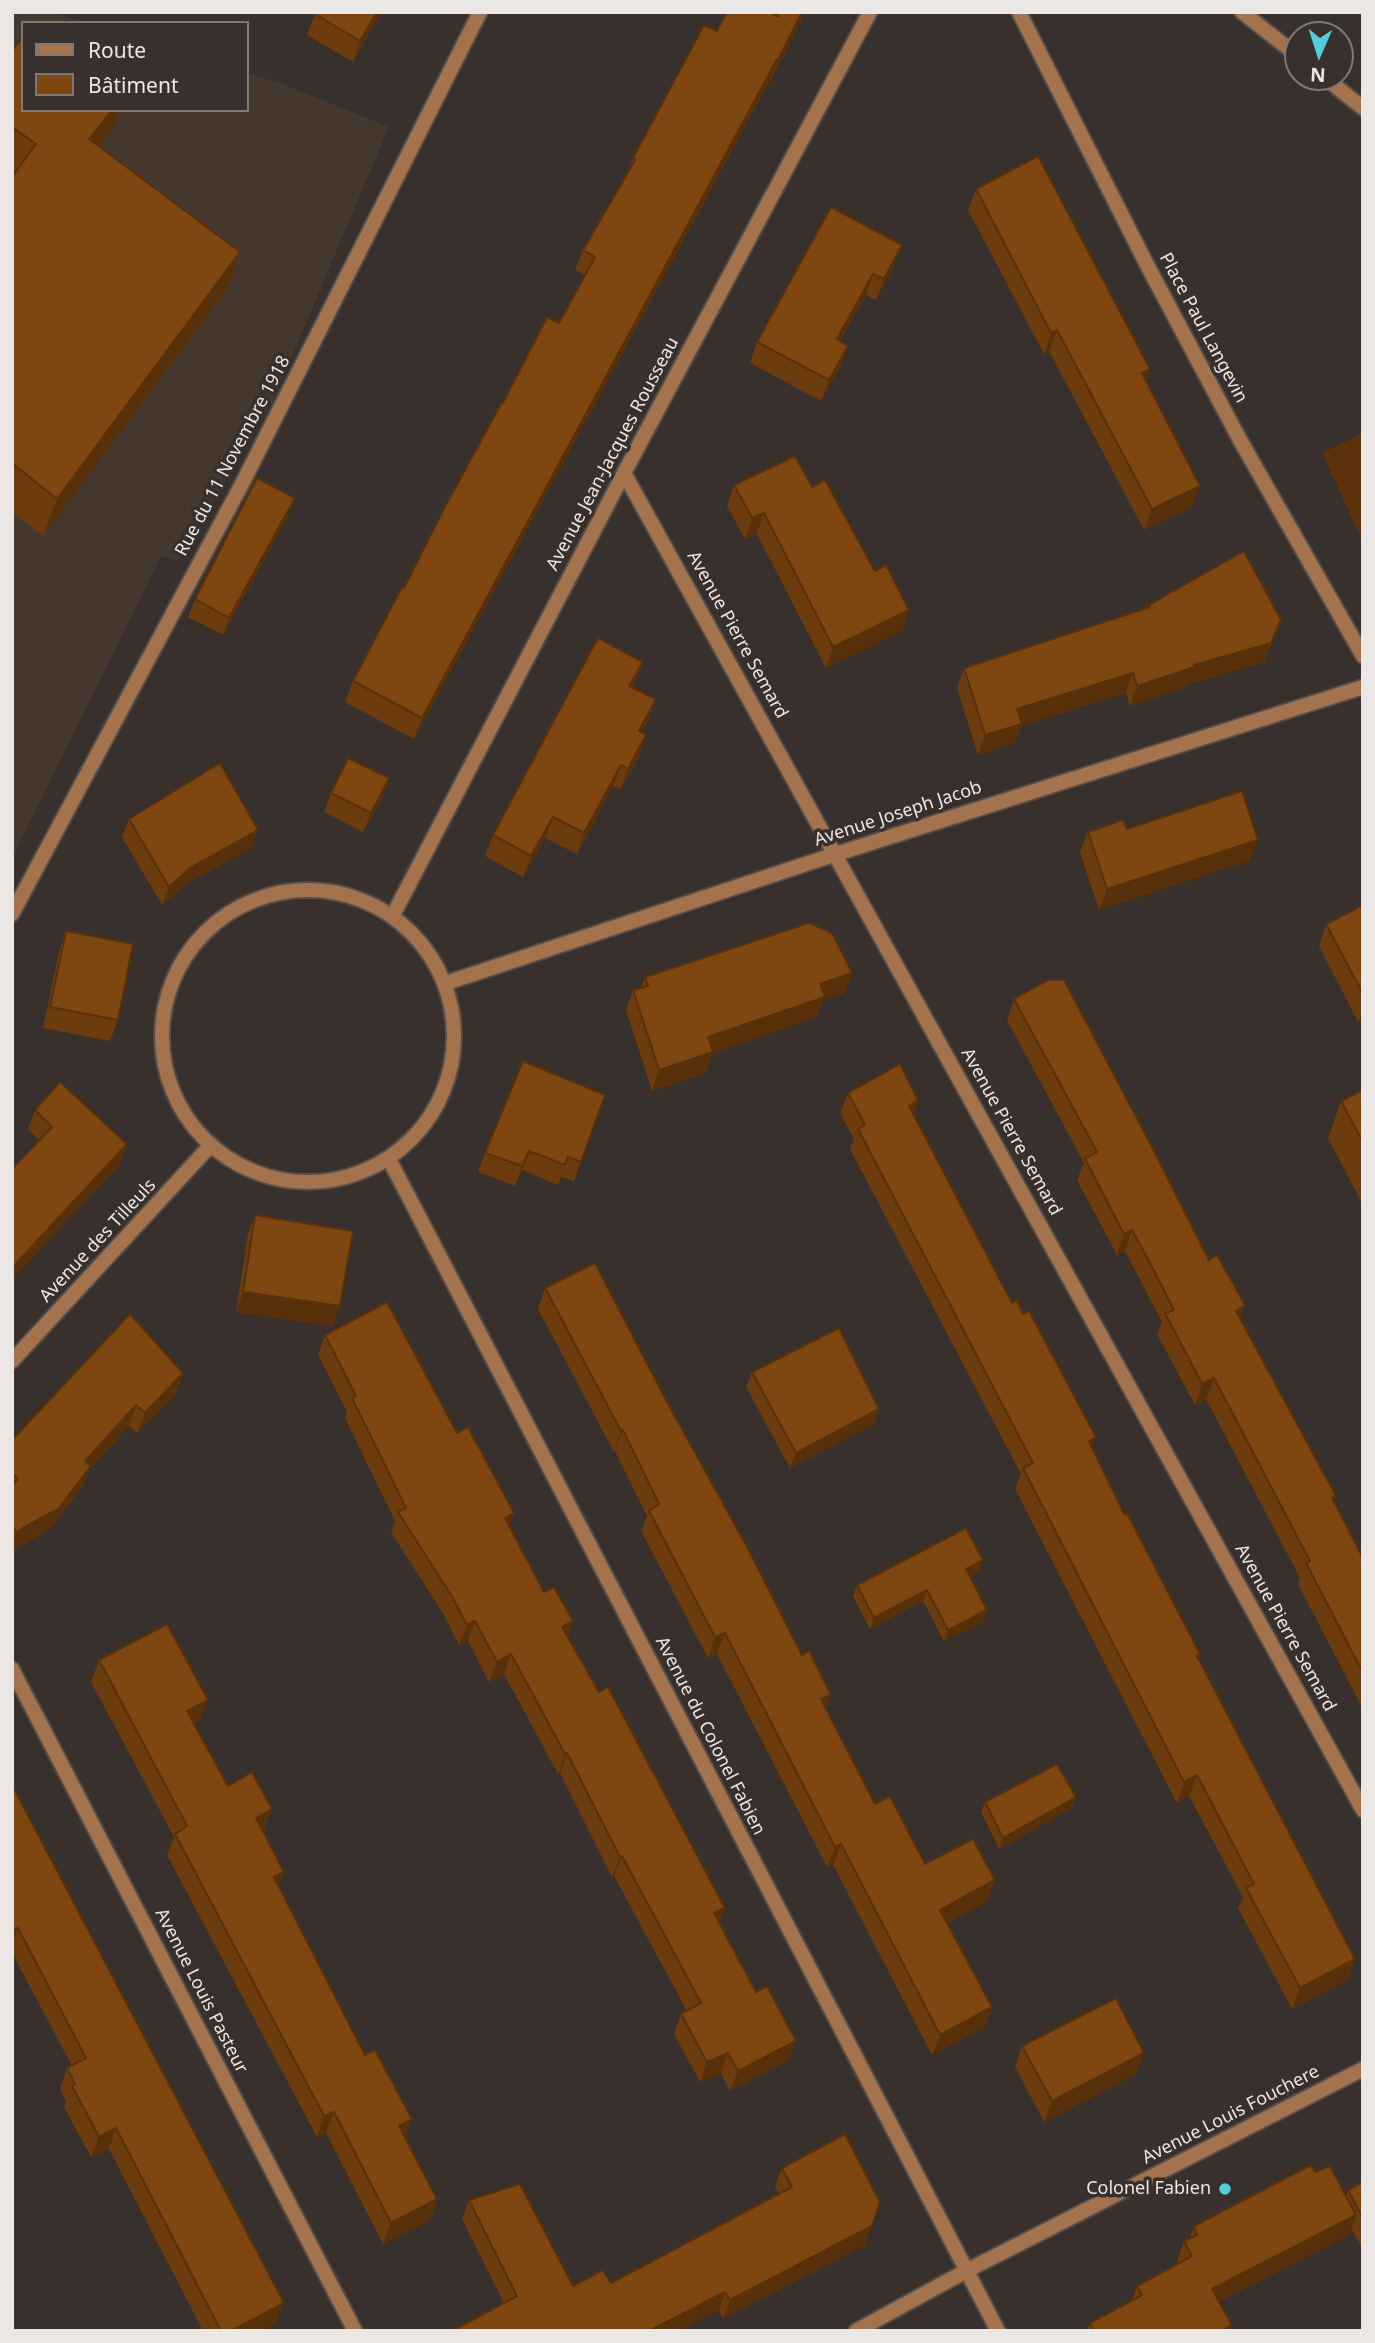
<!DOCTYPE html>
<meta charset="utf-8">
<style>
body{margin:0}
#map{position:relative;width:1375px;height:2343px;overflow:hidden;background:#37302c;font-family:"Noto Sans",sans-serif}
canvas{display:block}
.frame{position:absolute;inset:0;border:14px solid #ebe7e4;pointer-events:none}
.legend{position:absolute;left:21px;top:21px;width:228px;height:91px;box-sizing:border-box;background:#37302c;border:2px solid #7f7976;margin:0;padding:9px 12px;list-style:none;font-size:21px;color:#ebe7e4}
.legend li{display:flex;align-items:center;gap:14px;height:35px}
.legend b{width:35px;border:2px solid #7f7976}
.north{position:absolute;left:1284px;top:21px;width:70px;height:70px;box-sizing:border-box;background:#37302c;border:2px solid #7f7976;border-radius:50%;rotate:183deg;font-size:19px;font-weight:700;line-height:28px;text-align:center;color:#ebe7e4}
.north::after{content:'';display:block;margin:auto;width:24px;height:32px;background:#53cbdb;clip-path:polygon(50% 0,100% 100%,50% 72%,0 100%)}
</style>
<div id="map">
<canvas width="1375" height="2343"></canvas>
<div class="frame"></div>
<ul class="legend">
<li><b style="height:9px;background:#a4724c"></b>Route</li>
<li><b style="height:19px;background:#7e4610"></b>Bâtiment</li>
</ul>
<div class="north">N</div>
</div>
<script>
const c = document.querySelector('canvas').getContext('2d');
c.lineJoin = 'round';
function paint(path, color) { c.fillStyle = color; c.fill(path, 'evenodd'); }
const shape = rows => new Path2D(rows.map(r => 'M' + r).join(''));
function trace(path, color, width, dash) { c.strokeStyle = color; c.lineWidth = width; c.lineCap = dash ? 'butt' : 'round'; c.setLineDash(dash || []); c.stroke(path); }
function write(font, color, halo, rows, align = 'center') {
  c.font = font + ' "Noto Sans",sans-serif'; c.lineWidth = 7; c.setLineDash([]); c.textBaseline = 'middle'; c.strokeStyle = halo; c.fillStyle = color; for (const [text, x, y, turn = 0] of rows) {
    c.save(); c.translate(x, y); c.rotate((+turn || 0) * Math.PI / 180); c.textAlign = isNaN(turn) ? turn : align; if (halo) c.strokeText(text, 0, 0); c.fillText(text, 0, 0); c.restore();
  }
}
const built = shape([
 [12,12,53,12,87,23,23,23,23,110,247,110,247,73,280,83,389,127,273,401,177,562,161,556,12,859]
]);
const green = shape([
 [1363,433,1363,542,1322,453]
]);
const minor = shape([
 [1019,12,1146,263,1240,440,1363,656],
 [624,473,1363,1810],
 [12,914,243,482,480,12],
 [446,983,836,854,1363,687],
 [389,1159,998,2331],
 [12,1669,355,2331],
 [856,2331,966,2271,1363,2069]
]);
const tertiary = shape([
 [1242,12,1298,56],
 [1324,77,1363,108],
 '162 1036a146 146 0 1 1 292 0a146 146 0 1 1-292 0Z',
 [393,915,624,473,870,12],
 [12,1361,210,1146]
]);
const wall = shape([
 [316,12,381,12,353,62,307,35],
 [771,12,805,12,770,82,770,80,414,739,345,702,353,681,503,403,559,323,585,275,575,270,583,250,628,171,633,158,717,31],
 [12,51,23,110,120,110,113,129,99,146,240,252,226,290,43,536,12,512],
 [976,189,1150,369,1146,380,1192,507,1144,530,1049,351,1044,354,968,210],
 [831,207,894,266,876,300,866,295,840,341,848,346,840,367,821,401,750,363,757,342],
 [734,485,812,487,875,571,909,610,902,631,826,668,757,534,745,539,727,506],
 [295,498,288,516,223,635,188,617,195,599],
 [1149,605,1281,620,1264,662,1189,684,1188,686,1130,706,1126,693,1022,725,1015,743,978,755,957,688,964,668,1148,608],
 [643,662,633,687,656,699,648,721,642,732,639,756,620,790,613,786,577,854,545,838,523,877,485,856,493,835],
 [331,793,382,798,363,832,324,812],
 [129,819,258,830,251,848,183,886,162,905,122,837],
 [1088,832,1250,860,1099,910,1080,852],
 [1363,905,1363,1020,1358,1022,1319,946,1326,924],
 [66,931,118,1020,110,1041,43,1028,59,952],
 [645,977,845,993,823,1000,817,1017,713,1053,706,1073,652,1091,626,1010,633,990,641,987],
 [1014,999,1209,1260,1245,1305,1240,1319,1363,1558,1363,1709,1298,1584,1300,1578,1206,1399,1195,1405,1157,1334,1162,1322,1125,1251,1117,1255,1077,1180,1084,1163,1007,1020],
 [1363,1090,1363,1205,1328,1138,1341,1101],
 [848,1093,918,1100,913,1114,1012,1303,1023,1314,1096,1437,1092,1447,1124,1514,1200,1654,1199,1660,1355,1959,1348,1980,1292,2009,1238,1908,1243,1897,1189,1796,1177,1803,1015,1489,1021,1474,850,1149,854,1139,840,1113],
 [605,1095,574,1181,561,1177,558,1185,522,1170,515,1186,478,1172,485,1153],
 [35,1110,121,1163,12,1279,12,1169,39,1140,28,1129],
 [255,1215,333,1326,236,1312,248,1234],
 [545,1288,667,1402,802,1655,831,1695,826,1708,875,1804,925,1864,987,1901,947,1923,992,2007,984,2028,932,2055,833,1865,827,1867,717,1654,708,1658,641,1531,647,1516,615,1451,614,1452,538,1309],
 [325,1335,457,1433,514,1513,509,1526,544,1592,573,1621,567,1637,725,1908,719,1922,788,2061,730,2091,721,2073,700,2082,674,2034,681,2014,687,2011,614,1876,612,1877,560,1773,558,1774,504,1674,489,1682,468,1641,459,1645,444,1615,391,1532,395,1521,345,1418,347,1412,318,1355],
 [752,1372,879,1409,874,1424,790,1468,746,1387],
 [183,1373,176,1394,137,1433,129,1426,90,1468,83,1486,50,1529,12,1551,12,1440],
 [983,1560,979,1571,970,1576,987,1610,984,1621,944,1641,923,1601,870,1629,853,1596,857,1585],
 [99,1660,200,1721,194,1724,228,1786,272,1809,263,1831,279,1886,405,2138,437,2199,430,2220,383,2244,326,2133,317,2137,167,1855,174,1837,91,1682],
 [12,1785,276,2323,262,2331,203,2331,109,2149,91,2157,64,2107,66,2101,60,2089,67,2068,72,2066,12,1953],
 [985,1802,1072,1808,999,1849,981,1812],
 [1022,2046,1136,2074,1044,2122,1015,2067],
 [782,2168,865,2245,723,2319,719,2310,678,2331,452,2331,504,2303,462,2219,469,2200,573,2286,611,2283,779,2194,775,2186],
 [1315,2172,1346,2196,1348,2190,1363,2182,1363,2250,1351,2228,1349,2235,1219,2302,1232,2325,1230,2331,1087,2331,1090,2323,1132,2300,1137,2286,1178,2263,1177,2262,1184,2241,1190,2238,1194,2226]
]);
const shadedWall = shape([
 [377,12,381,12,353,62,360,41],
 [802,12,805,12,770,82,777,62],
 [777,59,770,80,414,739,422,718],
 [112,110,120,110,113,129,75,177,89,139],
 [902,245,894,266,876,300,884,279],
 [240,252,226,290,43,536,57,499],
 [873,274,866,295,829,360,837,339],
 [1057,330,1049,351,1044,354,1051,333],
 [848,346,840,367,821,401,829,380],
 [1150,369,1143,390,1142,373],
 [1200,486,1192,507,1144,530,1152,509],
 [295,498,288,516,223,635,229,618],
 [764,513,757,534,745,539,752,518],
 [909,610,902,631,826,668,833,647],
 [1281,620,1264,662,1189,684,1188,686,1130,706,1137,686,1194,665],
 [643,662,635,683,621,707,629,686],
 [1133,673,1126,693,1022,725,1015,743,978,755,985,735,1017,709],
 [656,699,648,721,631,752,639,731],
 [646,735,639,756,620,790,628,769],
 [621,765,613,786,577,854,584,833],
 [389,778,382,798,363,832,371,813],
 [553,817,545,838,523,877,531,856],
 [258,830,251,848,183,886,162,905,169,887,190,868],
 [1258,840,1250,860,1099,910,1107,889],
 [852,973,845,993,823,1000,817,1017,713,1053,706,1073,652,1091,659,1070,708,1037,820,984],
 [1363,1010,1363,1020,1358,1022],
 [918,1100,911,1120,909,1106],
 [127,1144,121,1163,12,1279,12,1268],
 [529,1151,522,1170,515,1186,522,1166],
 [1132,1230,1125,1251,1117,1255,1124,1234],
 [243,1292,340,1306,333,1326,236,1312],
 [1245,1305,1238,1326,1236,1311],
 [183,1373,176,1394,137,1433,145,1413],
 [1214,1378,1206,1399,1195,1405,1202,1384],
 [136,1405,129,1426,90,1468,83,1486,50,1529,12,1551,12,1543,16,1532,85,1461],
 [879,1409,874,1424,790,1468,796,1453],
 [623,1430,615,1451,614,1452,621,1431],
 [1096,1437,1088,1457,1089,1441],
 [514,1513,507,1533,505,1518],
 [983,1560,979,1571,962,1580,966,1569],
 [927,1590,923,1601,870,1629,874,1618],
 [987,1610,984,1621,944,1641,948,1630],
 [475,1621,468,1641,459,1645,467,1625],
 [573,1621,565,1642,562,1627],
 [725,1633,717,1654,708,1658,715,1637],
 [511,1654,504,1674,489,1682,497,1662],
 [831,1695,823,1716,821,1699],
 [208,1700,200,1721,179,1732,187,1711],
 [567,1753,560,1773,558,1774,565,1754],
 [1197,1775,1189,1796,1177,1803,1184,1782],
 [1076,1797,1072,1808,999,1849,1003,1838],
 [272,1809,264,1831,249,1839,256,1818],
 [841,1844,833,1865,827,1867,835,1847],
 [622,1856,614,1876,612,1877,620,1857],
 [284,1872,276,1893,274,1877],
 [995,1880,987,1901,932,1931,940,1910],
 [725,1908,717,1928,714,1913],
 [18,1928,12,1943,12,1931],
 [1355,1959,1348,1980,1292,2009,1300,1988],
 [992,2007,984,2028,932,2055,940,2035],
 [796,2041,788,2061,730,2091,738,2071],
 [728,2053,721,2073,700,2082,707,2062],
 [1144,2053,1136,2074,1044,2122,1052,2101],
 [334,2112,326,2133,317,2137,324,2116],
 [412,2119,405,2140,399,2126],
 [116,2128,109,2149,91,2157,99,2137],
 [437,2199,430,2220,383,2244,391,2223],
 [1356,2215,1349,2235,1205,2309,1212,2289],
 [872,2226,865,2245,723,2319,730,2300],
 [725,2292,719,2310,678,2331,649,2331],
 [284,2303,276,2323,262,2331,231,2331],
 [1232,2325,1230,2331,1221,2331]
]);
const building = shape([
 [316,12,377,12,360,41,315,14,316,12],
 [727,12,770,12,778,17,778,12,802,12,777,62,777,59,422,718,353,681,402,587,404,588,446,505,502,402,503,403,547,317,559,323,595,257,583,250,635,160,633,158,704,25,717,31,727,12],
 [23,37,23,110,112,110,89,139,240,252,57,499,12,463,12,177,36,144,12,127,12,51,23,37],
 [1038,156,1150,369,1142,373,1200,486,1152,509,1057,330,1051,333,976,189,1038,156],
 [831,207,902,245,884,279,873,274,837,339,848,346,829,380,757,342,831,207],
 [795,456,812,487,825,480,875,571,886,565,909,610,833,647,764,513,752,518,734,485,795,456],
 [257,478,295,498,229,618,195,599,257,478],
 [1244,551,1281,620,1271,643,1194,665,1195,667,1137,686,1133,673,1017,709,1022,724,985,735,964,668,1150,607,1149,605,1244,551],
 [598,638,643,662,629,686,656,699,639,731,646,735,628,769,621,765,584,833,553,817,531,856,493,835,598,638],
 [348,758,389,778,371,813,331,793,348,758],
 [220,763,258,830,190,868,169,887,129,819,220,763],
 [1242,791,1258,840,1107,889,1088,832,1123,820,1127,829,1242,791],
 [1363,905,1363,994,1326,924,1363,905],
 [809,923,832,933,852,973,820,984,825,997,708,1037,713,1052,659,1070,633,990,648,986,645,977,809,923],
 [66,931,133,944,118,1020,50,1007,66,931],
 [1048,980,1064,980,1151,1145,1209,1260,1217,1255,1245,1305,1236,1311,1336,1496,1332,1498,1363,1558,1363,1673,1306,1563,1310,1561,1214,1378,1202,1384,1165,1313,1174,1310,1153,1269,1132,1230,1124,1234,1085,1159,1097,1152,1014,999,1048,980],
 [523,1061,605,1095,581,1162,568,1157,565,1165,529,1151,522,1166,485,1153,523,1061],
 [900,1064,918,1100,909,1106,1012,1303,1017,1300,1023,1314,1029,1311,1096,1437,1089,1441,1124,1514,1127,1513,1200,1654,1197,1656,1355,1959,1300,1988,1246,1888,1254,1884,1197,1775,1184,1782,1023,1468,1033,1463,858,1129,865,1125,848,1093,900,1064],
 [60,1082,127,1144,12,1268,12,1169,52,1127,35,1110,60,1082],
 [1363,1090,1363,1142,1341,1101,1363,1090],
 [255,1215,353,1231,340,1306,243,1292,255,1215],
 [595,1263,667,1402,745,1543,802,1655,809,1651,831,1695,821,1699,875,1804,890,1796,925,1864,973,1839,995,1880,940,1910,992,2007,940,2035,841,1844,835,1847,725,1633,715,1637,649,1511,659,1504,623,1430,621,1431,545,1288,595,1263],
 [387,1302,457,1433,468,1427,514,1513,505,1518,544,1592,554,1587,573,1621,562,1627,599,1692,608,1687,725,1908,714,1913,756,1992,767,1986,796,2041,738,2071,728,2053,707,2062,681,2014,701,2003,622,1856,620,1857,567,1753,565,1754,511,1654,497,1662,475,1621,467,1625,451,1595,398,1512,406,1508,352,1398,356,1396,325,1335,387,1302],
 [130,1314,183,1373,145,1413,136,1405,85,1461,91,1466,58,1509,16,1532,12,1524,12,1485,18,1479,12,1473,12,1440,130,1314],
 [839,1328,879,1409,796,1453,752,1372,839,1328],
 [966,1528,983,1560,966,1569,987,1610,948,1630,927,1590,874,1618,857,1585,966,1528],
 [167,1624,208,1700,187,1711,228,1786,252,1772,272,1809,256,1818,284,1872,274,1877,365,2055,375,2050,412,2119,399,2126,437,2199,391,2223,334,2112,324,2116,175,1834,187,1826,99,1660,167,1624],
 [1057,1764,1076,1797,1003,1838,985,1802,1057,1764],
 [12,1785,284,2303,231,2331,221,2331,116,2128,99,2137,72,2086,75,2084,67,2068,86,2058,18,1928,12,1931,12,1785],
 [1116,1998,1144,2053,1052,2101,1022,2046,1116,1998],
 [845,2134,880,2202,872,2226,730,2300,725,2292,649,2331,452,2331,517,2296,469,2200,520,2184,573,2286,603,2270,611,2283,792,2187,782,2168,845,2134],
 [1311,2165,1315,2172,1330,2166,1356,2215,1212,2289,1232,2325,1221,2331,1094,2331,1090,2323,1142,2295,1137,2286,1192,2256,1184,2241,1197,2235,1194,2226,1311,2165],
 [1363,2182,1363,2218,1348,2190,1363,2182]
]);
const markers = [
 [1225,2189,7,"#53cbdb"]
];
const streetNames = [
 ["Place Paul Langevin",1203,328,62],
 ["Avenue Jean-Jacques Rousseau",613,454,-62],
 ["Rue du 11 Novembre 1918",233,456,-62],
 ["Avenue Pierre Semard",737,635,61],
 ["Avenue Joseph Jacob",898,814,-18],
 ["Avenue Pierre Semard",1011,1132,61],
 ["Avenue des Tilleuls",98,1241,-47],
 ["Avenue Pierre Semard",1285,1628,61],
 ["Avenue du Colonel Fabien",710,1736,63],
 ["Avenue Louis Pasteur",201,1991,63],
 ["Avenue Louis Fouchere",1231,2115,-27]
];
const poiNames = [
 ["Colonel Fabien",1211,2189]
];
paint(built, '#44382f');
paint(green, '#5e330c');
trace(minor, '#544d49', 18);
trace(tertiary, '#544d49', 18);
trace(minor, '#a4724c', 14);
trace(tertiary, '#a4724c', 14);
paint(wall, '#6c3c0e');
paint(shadedWall, '#58310b');
paint(building, '#7e4610');
trace(building, '#58310b', 2);
for (const [x, y, r, color] of markers) { const dot = new Path2D(); dot.arc(x, y, r, 0, 2 * Math.PI); c.fillStyle = color; c.fill(dot); trace(dot, '#37302c', 2.5); }
write('18px', '#ebe7e4', '#37302c', streetNames);
write('18px', '#ebe7e4', '#37302c', poiNames, 'right');
</script>
